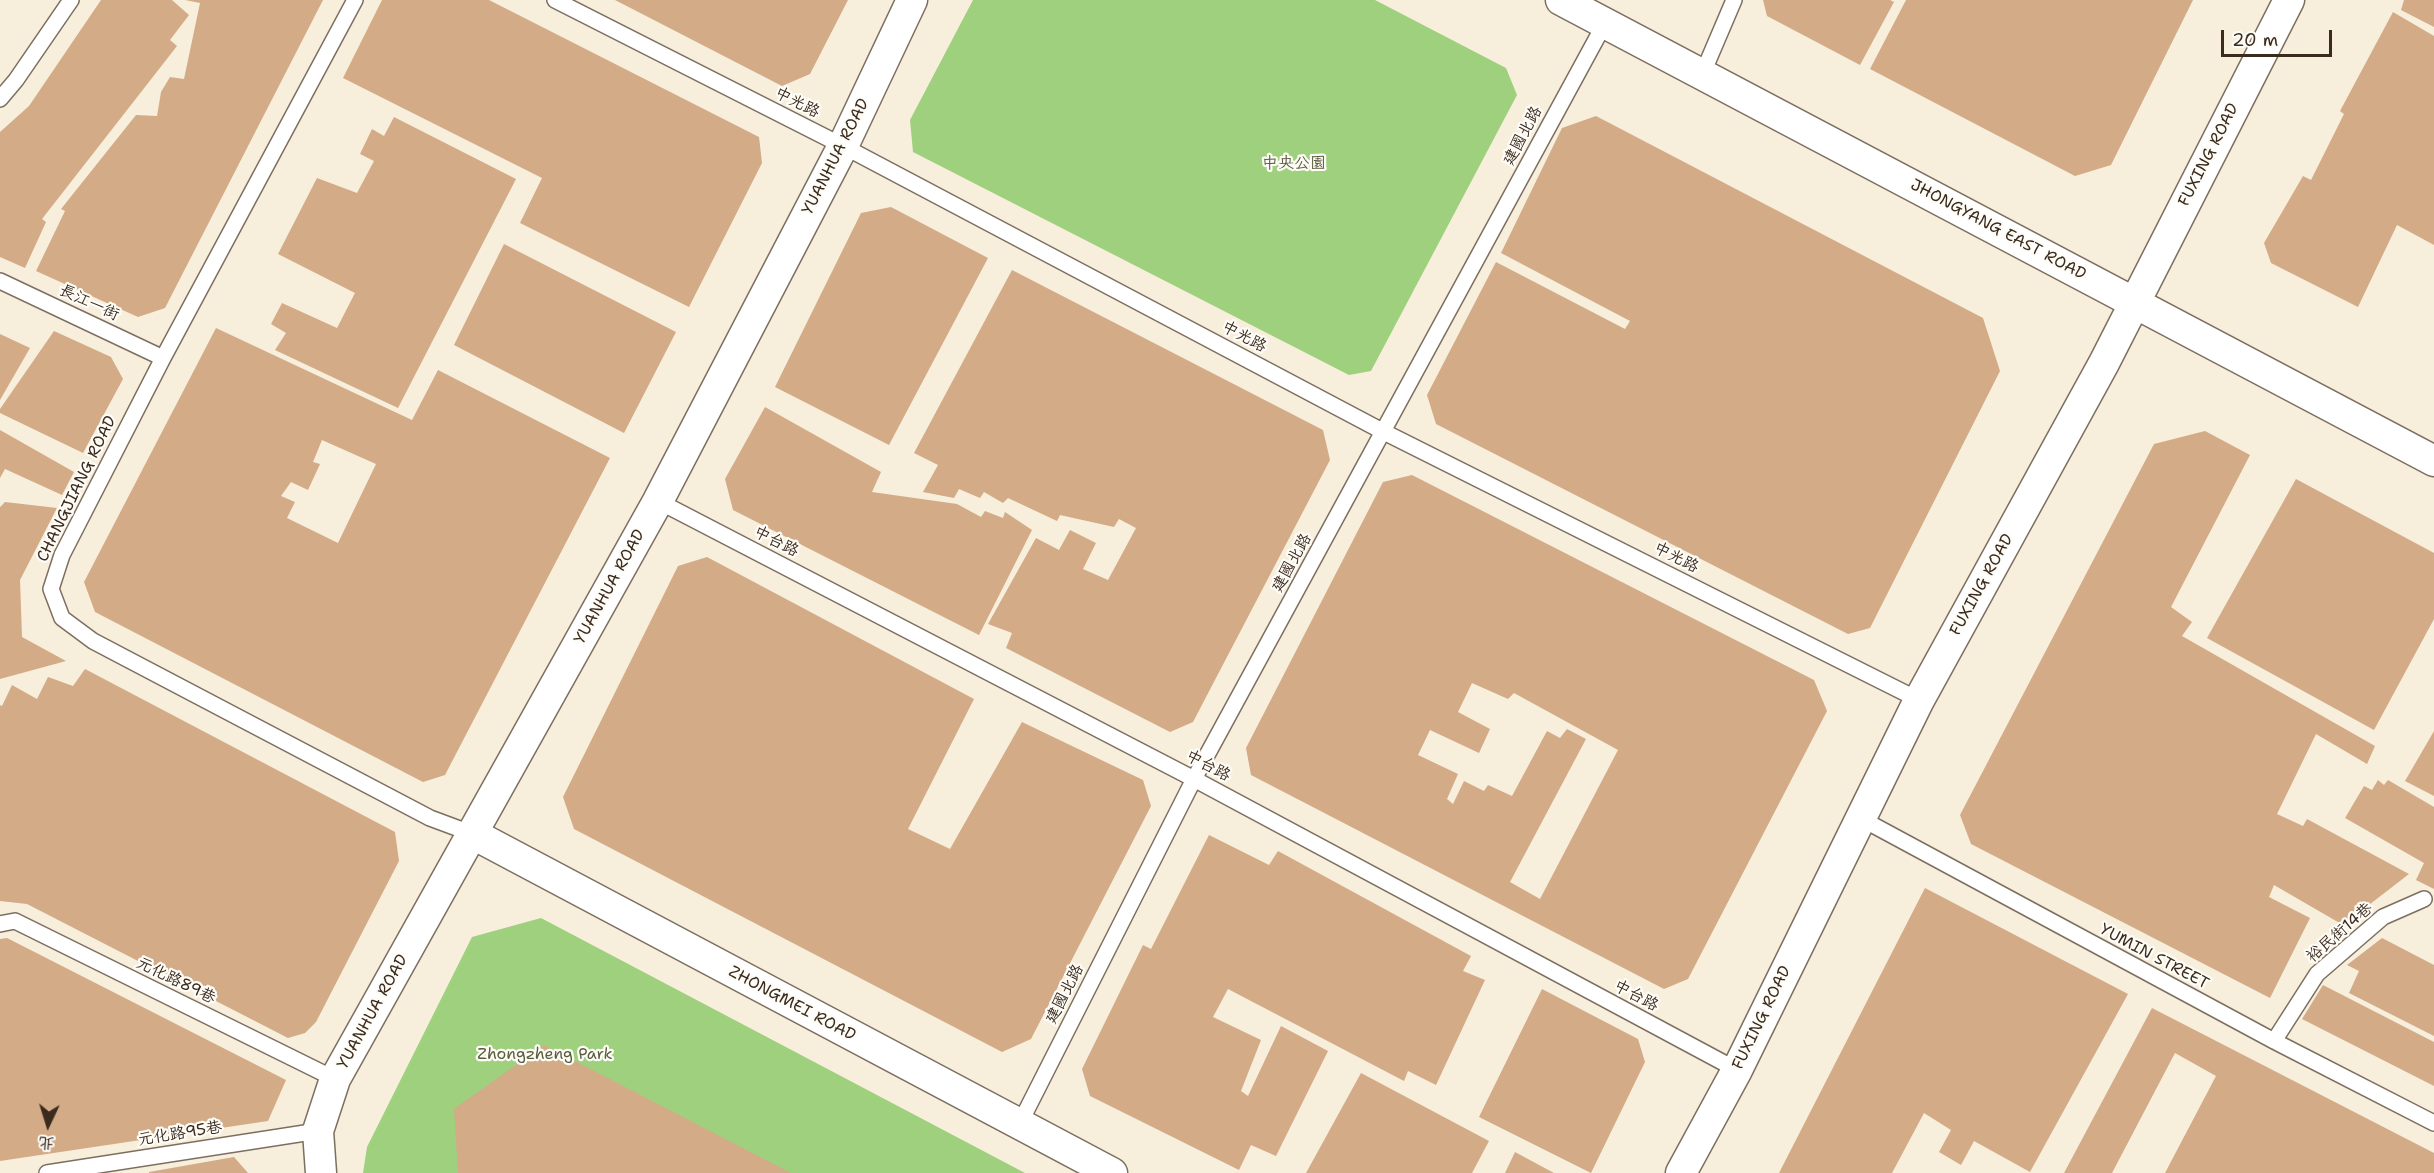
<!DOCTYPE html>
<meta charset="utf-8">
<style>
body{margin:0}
#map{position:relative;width:2434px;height:1173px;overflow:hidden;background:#f7eedc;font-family:"Shantell Sans","LXGW WenKai TC",sans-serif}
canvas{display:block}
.north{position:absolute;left:18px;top:1095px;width:60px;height:60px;-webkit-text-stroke:4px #fdfcf7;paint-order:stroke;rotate:184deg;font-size:16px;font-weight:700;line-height:24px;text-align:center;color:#3b2a1e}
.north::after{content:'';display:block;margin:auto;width:21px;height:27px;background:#3b2a1e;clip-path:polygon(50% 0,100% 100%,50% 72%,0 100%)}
.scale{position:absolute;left:2221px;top:30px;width:111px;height:27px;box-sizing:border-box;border:3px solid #3b2a1e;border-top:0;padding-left:8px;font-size:18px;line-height:21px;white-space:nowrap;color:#3b2a1e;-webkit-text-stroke:4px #fdfcf7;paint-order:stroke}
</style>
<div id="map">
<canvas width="2434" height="1173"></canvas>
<div class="north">北</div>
<div class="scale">20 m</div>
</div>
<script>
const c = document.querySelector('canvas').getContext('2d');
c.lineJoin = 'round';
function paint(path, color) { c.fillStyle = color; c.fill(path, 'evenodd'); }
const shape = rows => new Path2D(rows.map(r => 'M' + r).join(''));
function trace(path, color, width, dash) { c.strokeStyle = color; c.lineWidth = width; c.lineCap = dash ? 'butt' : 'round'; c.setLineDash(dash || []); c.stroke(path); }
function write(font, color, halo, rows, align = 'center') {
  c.font = font + ' "Shantell Sans","LXGW WenKai TC",sans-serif'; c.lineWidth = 4.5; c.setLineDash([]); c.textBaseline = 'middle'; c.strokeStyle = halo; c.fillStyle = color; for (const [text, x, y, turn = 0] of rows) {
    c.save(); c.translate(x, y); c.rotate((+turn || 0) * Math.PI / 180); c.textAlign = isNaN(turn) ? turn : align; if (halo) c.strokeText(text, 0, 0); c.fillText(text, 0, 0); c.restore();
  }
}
const green = shape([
 [973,0,1375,0,1506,68,1517,95,1371,371,1349,375,913,152,910,120],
 [541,918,1025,1173,363,1173,367,1147,472,937]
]);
const building = shape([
 [101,0,172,0,189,15,170,40,177,46,42,219,46,222,25,268,0,257,0,132,29,106],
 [185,0,323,0,165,308,138,317,36,271,65,211,61,209,136,115,157,116,161,92,170,77,184,79,200,3],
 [382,0,489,0,759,137,762,163,689,307,520,223,542,178,343,78],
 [615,0,848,0,810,74,782,86],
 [1763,0,1890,0,1894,2,1860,65,1767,16],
 [1906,0,2193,0,2111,165,2075,176,1870,69],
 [2404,0,2434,0,2434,27,2401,10],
 [2393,12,2434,36,2434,245,2397,225,2358,307,2271,263,2264,243,2303,176,2311,180,2344,114,2340,111],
 [1596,116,1983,318,2000,371,1870,628,1848,634,1436,424,1427,395,1496,262,1625,329,1630,321,1501,253,1562,128],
 [394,117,516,179,398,408,275,350,286,333,271,324,282,303,337,328,355,293,278,254,317,178,357,193,374,161,360,154,372,129,384,136],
 [891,207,988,258,889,445,775,387,861,213],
 [504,244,676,332,624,433,454,345],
 [1012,270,1323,430,1330,460,1193,722,1170,732,1006,648,1012,633,988,624,1036,538,1059,550,1070,530,1096,543,1083,569,1108,580,1136,528,1119,519,1114,527,1060,515,1057,521,1008,498,1003,503,984,492,980,498,959,489,954,498,923,492,938,465,914,453],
 [216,328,412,420,438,370,610,458,445,775,423,782,95,612,84,582],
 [322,440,376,464,338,543,287,518,295,502,281,496,291,482,308,490,320,464,313,462],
 [54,331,111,357,123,379,83,453,0,413,0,409],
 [0,334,30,348,0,400],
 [765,407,881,472,872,492,957,504,981,517,985,511,1003,518,1005,512,1032,530,979,635,733,510,725,479],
 [0,430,74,472,62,495,5,469,0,478],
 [2205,431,2250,455,2171,607,2192,622,2182,636,2375,746,2367,764,2316,734,2277,814,2303,826,2307,819,2409,874,2343,925,2274,885,2269,897,2310,918,2270,998,1971,844,1960,815,2154,444],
 [1412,475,1814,680,1827,711,1688,979,1664,989,1251,775,1246,748,1383,482],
 [1472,683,1508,699,1514,693,1618,750,1540,899,1510,882,1586,739,1567,729,1560,738,1547,731,1512,796,1488,785,1484,791,1464,781,1453,804,1447,799,1458,774,1418,755,1430,730,1479,753,1490,729,1458,712],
 [2296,479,2434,553,2434,619,2374,730,2207,638],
 [5,502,57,508,20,580,22,637,66,661,0,679,0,507],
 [707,557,974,699,908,829,950,849,1022,722,1143,780,1151,806,1031,1039,1002,1052,574,829,563,797,678,566],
 [85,669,395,832,399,861,316,1022,305,1033,288,1038,27,904,0,901,0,705,2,706,12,685,37,699,48,677,73,686],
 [2434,731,2434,796,2405,781],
 [2378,780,2384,785,2388,780,2434,807,2434,889,2416,880,2424,863,2345,818,2364,786,2372,790],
 [1209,835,1269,865,1278,851,1471,956,1463,971,1485,980,1436,1085,1408,1071,1404,1081,1228,989,1213,1017,1261,1040,1241,1091,1248,1096,1281,1026,1328,1051,1276,1156,1251,1145,1239,1170,1090,1096,1082,1069,1143,945,1151,949],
 [1925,888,2128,994,2030,1172,1974,1141,1961,1165,1939,1152,1951,1130,1924,1113,1892,1173,1779,1173],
 [7,938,286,1080,268,1121,0,1161,0,939],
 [2382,938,2434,965,2434,1036,2349,993,2359,971,2347,965],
 [2323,985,2434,1042,2434,1086,2302,1019],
 [1542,989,1638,1039,1645,1062,1591,1173,1479,1117],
 [2152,1008,2434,1153,2434,1173,2165,1173,2216,1076,2175,1053,2112,1173,2064,1173],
 [544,1045,791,1173,458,1173,454,1109],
 [1361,1073,1489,1141,1472,1173,1306,1173],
 [1515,1152,1554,1173,1505,1173],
 [234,1157,248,1173,149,1173,149,1172]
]);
const service = shape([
 [355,0,163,358,62,555,51,589,62,618,93,641,430,818,473,834],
 [555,0,843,146,1384,432,1919,700],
 [1702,75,1734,0],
 [0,99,16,80,71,0],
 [0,281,163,358],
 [658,501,1194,779,1737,1070],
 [1860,818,2274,1041,2434,1123],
 [0,924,15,921,335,1079],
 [2274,1041,2317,974,2383,917,2424,899],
 [1019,1125,1194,779,1605,23],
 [47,1173,318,1131]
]);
const minor = shape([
 [1561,0,2434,461],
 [473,834,1112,1173],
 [321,1173,318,1131,335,1079,658,501,843,146,912,0],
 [1681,1173,1737,1070,1919,700,2104,363,2289,0]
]);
const streetNames = [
 ["中光路",797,103,27],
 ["建國北路",1523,136,-62],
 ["FUXING ROAD",2209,155,-63],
 ["YUANHUA ROAD",836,157,-63],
 ["JHONGYANG EAST ROAD",1998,230,28],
 ["長江一街",89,303,25],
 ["中光路",1244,337,28],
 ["CHANGJIANG ROAD",77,489,-64],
 ["中台路",776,542,27],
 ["中光路",1676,558,27],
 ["建國北路",1292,563,-61],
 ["FUXING ROAD",1982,585,-61],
 ["YUANHUA ROAD",610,587,-61],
 ["中台路",1208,766,28],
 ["裕民街14巷",2340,933,-41],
 ["YUMIN STREET",2154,957,28],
 ["元化路89巷",176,981,26],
 ["建國北路",1065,994,-63],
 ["中台路",1636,996,28],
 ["ZHONGMEI ROAD",792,1004,28],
 ["YUANHUA ROAD",373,1012,-61],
 ["FUXING ROAD",1762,1018,-64],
 ["元化路95巷",180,1134,-9]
];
const parkNames = [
 ["中央公園",1294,164],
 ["Zhongzheng Park",545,1055]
];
paint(green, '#9fd07e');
paint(building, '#d3ab87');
trace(service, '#7d6f60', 18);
trace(minor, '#7d6f60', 33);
trace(service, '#fff', 15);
trace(minor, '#fff', 30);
write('16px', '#3b2a1e', '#fdfcf7', streetNames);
write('16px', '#595c3b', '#fdfcf7', parkNames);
</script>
